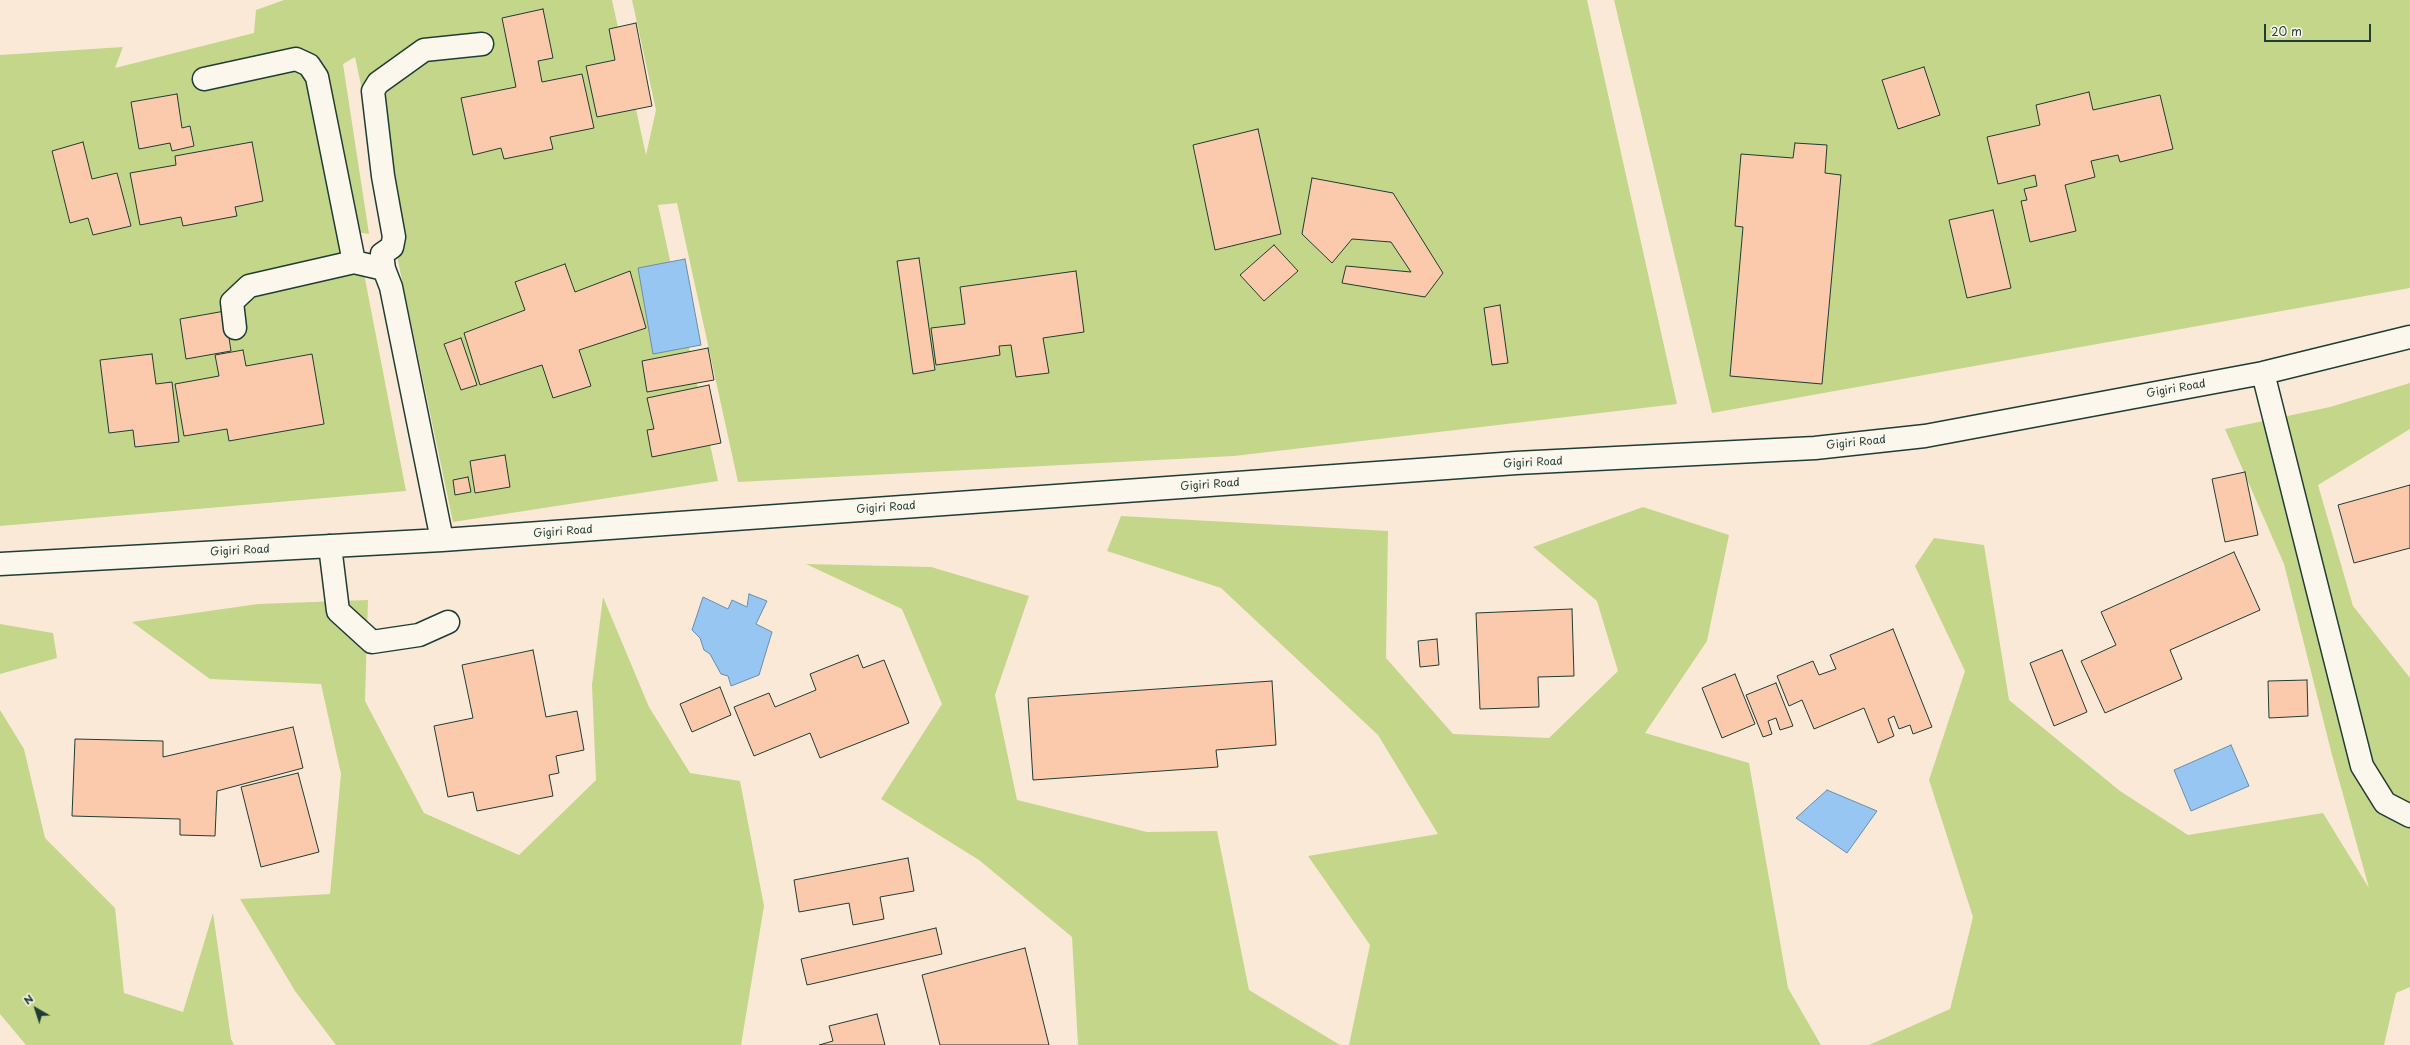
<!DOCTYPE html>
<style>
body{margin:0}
#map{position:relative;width:2410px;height:1045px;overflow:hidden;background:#fbe9d8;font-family:"Playpen Sans",sans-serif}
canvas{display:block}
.north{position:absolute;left:16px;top:989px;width:40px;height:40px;-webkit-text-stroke:3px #fbf7ec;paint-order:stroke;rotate:321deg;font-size:11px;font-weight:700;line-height:16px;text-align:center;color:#1f3d34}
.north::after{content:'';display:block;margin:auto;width:14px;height:18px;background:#1f3d34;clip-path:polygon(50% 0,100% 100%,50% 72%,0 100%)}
.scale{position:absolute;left:2264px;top:24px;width:107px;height:18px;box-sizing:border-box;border:2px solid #1f3d34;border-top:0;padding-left:5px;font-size:12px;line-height:14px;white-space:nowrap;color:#1f3d34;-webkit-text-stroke:3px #fbf7ec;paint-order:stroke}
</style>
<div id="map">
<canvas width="2410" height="1045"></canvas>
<div class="north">N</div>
<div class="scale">20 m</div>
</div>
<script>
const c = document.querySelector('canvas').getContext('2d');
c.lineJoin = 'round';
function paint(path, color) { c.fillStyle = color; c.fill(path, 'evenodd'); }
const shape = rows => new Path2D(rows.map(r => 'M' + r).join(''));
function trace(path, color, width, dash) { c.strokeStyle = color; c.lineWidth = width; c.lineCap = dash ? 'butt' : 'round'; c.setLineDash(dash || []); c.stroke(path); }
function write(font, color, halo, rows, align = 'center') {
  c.font = font + ' "Playpen Sans",sans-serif'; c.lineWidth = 3; c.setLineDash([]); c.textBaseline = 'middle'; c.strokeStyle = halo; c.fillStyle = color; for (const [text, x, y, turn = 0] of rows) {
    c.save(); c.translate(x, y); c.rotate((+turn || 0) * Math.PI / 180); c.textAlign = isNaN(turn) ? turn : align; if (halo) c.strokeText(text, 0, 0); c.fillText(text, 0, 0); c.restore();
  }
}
const green = shape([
 [284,0,612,0,646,155,656,110,632,0,1587,0,1677,404,1234,456,738,482,677,203,658,205,718,481,453,522,355,57,343,64,369,234,356,232,406,491,0,526,0,55,123,47,115,68,254,33,256,10],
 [1614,0,2410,0,2410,288,1712,413],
 [2410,383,2410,429,2318,485,2353,606,2410,678,2410,987,2396,993,2384,1045,1869,1045,1950,1009,1973,917,1929,780,1965,671,1915,566,1934,538,1984,545,2009,700,2120,791,2188,835,2323,813,2369,888,2332,755,2284,564,2225,429,2330,407],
 [1643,507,1729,535,1707,641,1645,733,1749,763,1788,988,1821,1045,1349,1045,1370,945,1308,856,1438,834,1378,735,1221,588,1107,551,1121,516,1388,531,1386,658,1453,734,1549,738,1618,671,1597,601,1533,547],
 [806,564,931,567,1029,596,995,695,1017,800,1147,832,1217,831,1249,990,1340,1045,1078,1045,1072,937,979,860,881,799,942,704,902,609],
 [603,597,649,707,690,773,740,781,764,906,741,1045,336,1045,295,991,240,899,330,894,341,774,321,684,210,679,132,622,258,604,368,600,365,701,424,813,519,855,596,780,592,685],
 [0,624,53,633,57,658,0,674],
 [0,710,24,749,45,838,115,908,124,993,183,1012,213,913,231,1039,234,1045,26,1045,0,1014]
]);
const water = shape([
 [685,259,701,345,653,354,638,268,685,259],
 [749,594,767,601,756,624,772,632,759,675,731,686,728,676,721,674,710,654,704,650,700,638,692,630,703,597,728,609,732,600,747,607,749,594],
 [2231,745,2249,786,2191,811,2174,770,2231,745],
 [1827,790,1877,811,1847,853,1796,818,1827,790]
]);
const building = shape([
 [543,9,553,58,538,61,542,82,582,74,594,128,550,137,553,149,504,159,501,148,473,155,461,98,516,87,502,18,543,9],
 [636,23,652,106,597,117,586,66,615,60,609,29,636,23],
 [1924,67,1940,115,1898,129,1882,80,1924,67],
 [2089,92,2093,110,2160,95,2173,149,2120,162,2118,155,2091,161,2095,177,2065,185,2076,231,2030,242,2021,201,2027,200,2024,189,2037,186,2035,175,1998,184,1987,137,2040,125,2036,105,2089,92],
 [177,94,182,128,190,126,194,146,172,151,170,143,139,149,131,102,177,94],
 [1258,129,1281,234,1215,250,1193,145,1258,129],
 [83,142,92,179,117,173,131,226,93,235,88,218,70,223,52,151,83,142],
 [252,142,263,201,235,207,237,216,183,226,181,217,140,225,130,173,176,165,175,156,252,142],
 [1795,143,1827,145,1825,173,1841,175,1822,384,1730,376,1743,227,1735,226,1741,154,1793,158,1795,143],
 [1312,178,1393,193,1443,273,1425,297,1342,283,1346,266,1411,272,1391,242,1352,239,1332,263,1302,234,1312,178],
 [1993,210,2011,288,1967,298,1949,220,1993,210],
 [1274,245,1298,271,1264,301,1240,275,1274,245],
 [919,258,935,370,913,374,897,261,919,258],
 [565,264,575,292,630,271,646,328,579,350,591,386,553,398,542,365,480,385,464,333,525,310,515,282,565,264],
 [1076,271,1084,332,1043,338,1049,373,1016,377,1011,345,999,346,1000,355,936,365,931,328,965,324,960,287,1076,271],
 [1500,305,1508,363,1492,365,1484,308,1500,305],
 [225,311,231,351,186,359,180,319,225,311],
 [461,338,477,385,461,390,444,344,461,338],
 [708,348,714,380,647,392,642,361,708,348],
 [243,350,246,366,312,354,324,424,229,441,227,429,184,436,175,384,219,376,215,355,243,350],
 [152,354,156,384,172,382,179,442,135,447,133,430,109,433,100,360,152,354],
 [709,385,721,443,652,457,647,430,654,429,647,398,709,385],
 [505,455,510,487,475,493,470,461,505,455],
 [2245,472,2258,535,2225,542,2212,479,2245,472],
 [468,477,471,492,455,495,453,480,468,477],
 [2410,485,2410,548,2354,563,2338,505,2410,485],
 [2234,552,2260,610,2170,650,2182,679,2105,713,2081,661,2116,645,2101,612,2234,552],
 [1572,609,1574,676,1538,677,1539,707,1480,709,1476,613,1572,609],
 [1893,629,1932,727,1913,734,1910,725,1899,729,1894,716,1888,719,1894,736,1878,743,1864,708,1814,729,1802,700,1789,706,1777,676,1813,661,1819,675,1836,669,1830,655,1893,629],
 [1437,639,1439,665,1420,667,1418,641,1437,639],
 [533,650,546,717,577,711,584,750,556,756,559,773,549,775,553,796,477,811,473,792,448,797,434,726,473,718,462,665,533,650],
 [2062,650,2087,712,2054,726,2030,663,2062,650],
 [858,655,863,668,884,660,909,723,820,758,810,733,754,756,734,707,769,693,775,707,816,690,810,674,858,655],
 [1735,674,1755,724,1722,738,1702,688,1735,674],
 [2307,680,2308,716,2269,718,2268,681,2307,680],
 [1272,681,1276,745,1216,750,1218,767,1033,780,1028,698,1272,681],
 [1776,683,1793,726,1780,730,1776,718,1768,721,1772,734,1763,737,1746,695,1776,683],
 [720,687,731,715,692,732,680,704,720,687],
 [293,727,303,768,217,791,215,836,180,835,180,819,72,816,75,739,163,741,163,757,293,727],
 [298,773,319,852,261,867,241,787,298,773],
 [908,858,914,891,880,897,884,919,853,925,849,903,799,912,794,880,908,858],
 [936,928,942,954,807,985,801,959,936,928],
 [1025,948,1049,1045,940,1045,922,975,1025,948],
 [877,1014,885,1045,819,1045,833,1041,829,1026,877,1014]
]);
const minor = shape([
 [204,79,296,59,309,65,317,77,354,262,384,269,391,287,442,540],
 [384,269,382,254,392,247,394,237,383,176,373,91,378,83,424,50,482,44],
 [235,328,232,302,249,286,354,262],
 [2263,373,2362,766,2385,803,2410,816],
 [330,546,338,611,372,642,419,635,448,622],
 [0,564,442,540,1516,463,1815,448,1925,436,2263,373,2410,337]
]);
const streetNames = [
 ["Gigiri Road",2176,389,-10],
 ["Gigiri Road",1856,443,-6],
 ["Gigiri Road",1533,463,-3],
 ["Gigiri Road",1210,485,-4],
 ["Gigiri Road",886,508,-4],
 ["Gigiri Road",563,532,-4],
 ["Gigiri Road",240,551,-3]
];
paint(green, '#c4d68a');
paint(water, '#98c6f3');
trace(water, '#688fa7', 1);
paint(building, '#fbc9ab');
trace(building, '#1f3d34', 1);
trace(minor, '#1f3d34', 25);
trace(minor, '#fbf7ec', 22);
write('11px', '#1f3d34', '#fbf7ec', streetNames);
</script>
